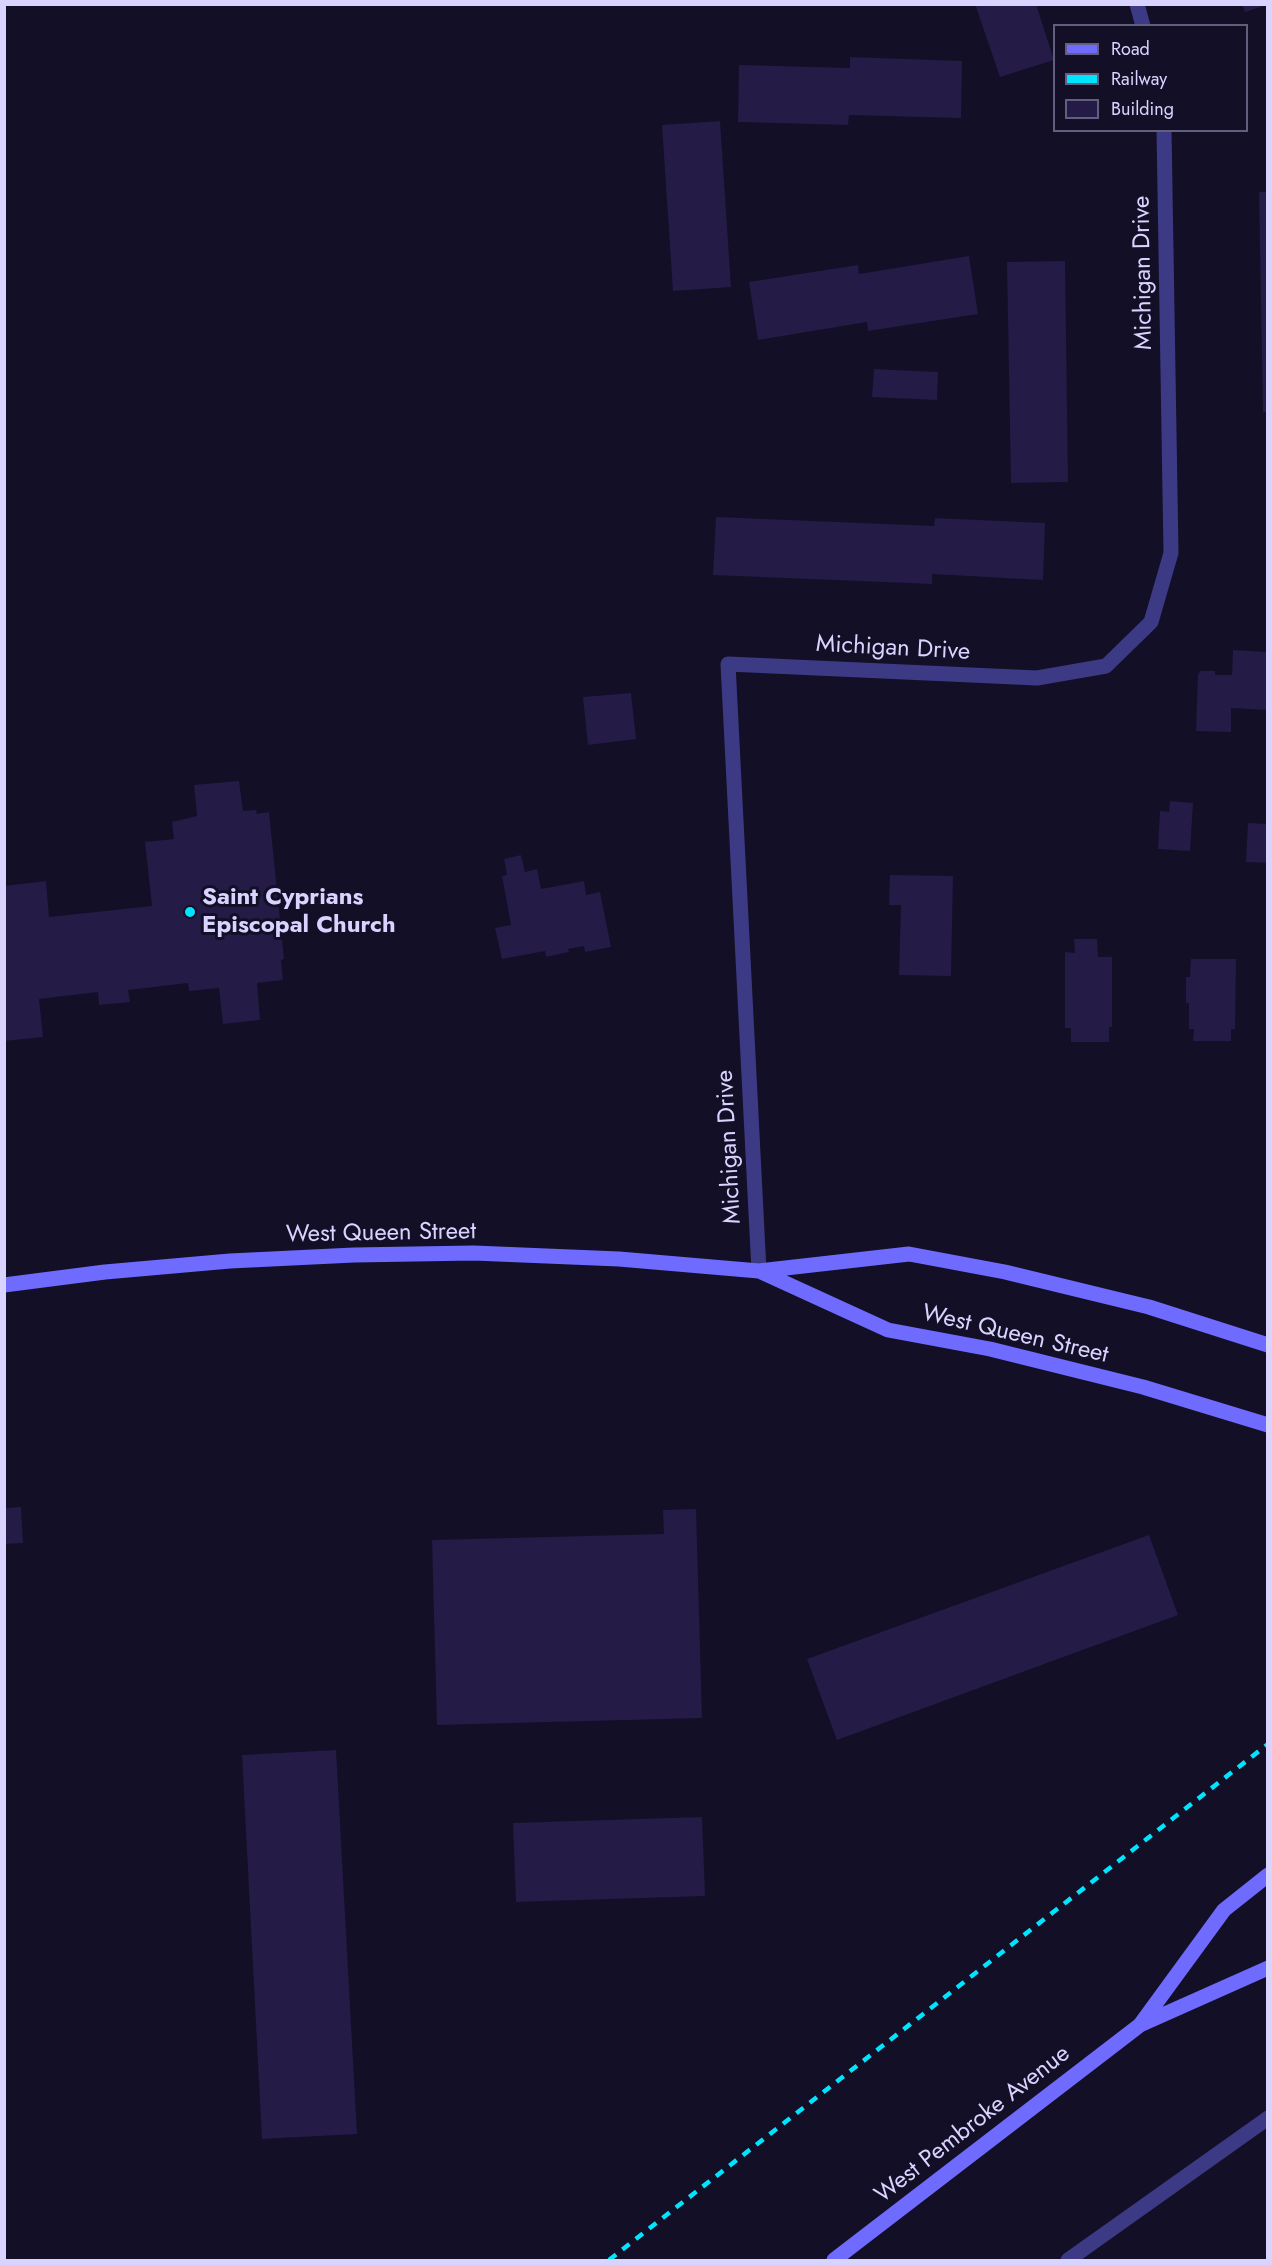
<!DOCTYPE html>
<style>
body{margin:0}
#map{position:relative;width:1272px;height:2265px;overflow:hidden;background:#130f26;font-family:Jost,sans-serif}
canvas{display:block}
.frame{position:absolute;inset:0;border:6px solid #d9d4ff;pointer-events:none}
.legend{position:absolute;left:1053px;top:24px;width:195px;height:108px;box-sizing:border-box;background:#130f26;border:2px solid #625e7d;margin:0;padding:8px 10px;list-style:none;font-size:18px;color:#d9d4ff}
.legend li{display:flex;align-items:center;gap:12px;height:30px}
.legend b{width:30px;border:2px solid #625e7d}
</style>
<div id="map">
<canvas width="1272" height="2265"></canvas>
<div class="frame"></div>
<ul class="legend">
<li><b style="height:8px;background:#6f6bff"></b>Road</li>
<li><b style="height:8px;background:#00e5ff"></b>Railway</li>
<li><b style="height:16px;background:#241b47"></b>Building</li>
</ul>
</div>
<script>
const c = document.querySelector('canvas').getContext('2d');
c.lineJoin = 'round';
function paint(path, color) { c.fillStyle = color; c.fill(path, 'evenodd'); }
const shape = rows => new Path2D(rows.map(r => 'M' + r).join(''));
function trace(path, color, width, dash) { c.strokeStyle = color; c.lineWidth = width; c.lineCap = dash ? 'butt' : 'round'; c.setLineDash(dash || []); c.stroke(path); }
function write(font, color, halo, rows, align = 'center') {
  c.font = font + ' Jost,sans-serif'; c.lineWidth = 6; c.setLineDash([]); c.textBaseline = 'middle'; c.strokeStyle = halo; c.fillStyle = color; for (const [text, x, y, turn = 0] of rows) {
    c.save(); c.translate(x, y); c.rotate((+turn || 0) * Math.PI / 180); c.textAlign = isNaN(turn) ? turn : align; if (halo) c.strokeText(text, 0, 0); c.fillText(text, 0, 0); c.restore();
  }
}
const building = shape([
 [975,4,1036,4,1054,60,1000,77],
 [1242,4,1267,4,1267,5,1245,12],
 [850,57,962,61,961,118,849,115,848,125,738,122,739,65,850,68],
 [720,121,731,287,673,291,662,125],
 [1259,192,1268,192,1268,412,1263,412],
 [969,256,978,314,868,331,867,322,758,340,749,282,858,265,859,274],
 [1065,261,1068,482,1011,483,1007,262],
 [874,369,938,372,937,400,872,397],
 [716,517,934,526,935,518,1045,523,1043,580,932,574,932,584,713,575],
 [1233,650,1268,652,1268,710,1231,708,1231,732,1196,731,1198,675,1200,671,1215,671,1215,675,1232,675],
 [631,693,636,739,588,745,583,697],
 [239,781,243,811,256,810,257,814,269,812,284,959,281,960,283,980,257,983,260,1020,223,1024,219,988,189,991,188,983,128,990,130,1002,99,1005,98,992,39,999,43,1037,4,1041,4,886,46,881,49,917,152,906,145,842,174,839,172,822,197,816,194,785],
 [1170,801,1193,803,1190,851,1158,849,1160,811,1169,812],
 [1248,823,1268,824,1268,863,1246,862],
 [521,855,525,872,537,869,541,889,584,881,586,895,600,892,611,947,585,952,584,946,568,949,569,952,546,957,545,951,502,959,495,928,511,925,502,876,507,875,504,859],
 [890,875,953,876,951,976,899,975,901,905,889,905],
 [1074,939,1097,939,1098,957,1112,957,1112,1027,1109,1027,1109,1042,1071,1042,1071,1028,1065,1028,1065,952,1075,953],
 [1191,959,1236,959,1235,1029,1231,1029,1231,1041,1193,1041,1194,1029,1189,1029,1189,1003,1186,1003,1186,977,1190,977],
 [21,1507,23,1543,4,1544,4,1508],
 [696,1509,702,1718,437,1725,432,1540,664,1534,663,1510],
 [1149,1535,1178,1615,837,1740,807,1659],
 [336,1750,357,2134,262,2139,242,1755],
 [702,1817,705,1896,516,1902,513,1823]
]);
const lane = shape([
 [1068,2260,1268,2118]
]);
const street = shape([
 [1137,4,1143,26],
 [759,1271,728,664,1037,678,1106,666,1151,622,1171,553,1164,130]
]);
const secondary = shape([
 [759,1271,888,1330,990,1349,1143,1387,1268,1425],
 [4,1285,105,1272,230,1261,354,1255,474,1253,619,1259,759,1271,909,1254,1005,1272,1149,1307,1268,1345],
 [1140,2025,1224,1910,1268,1875],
 [834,2260,1140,2025,1268,1968]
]);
const rail = shape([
 [609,2260,1268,1744]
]);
const markers = [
 [190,912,6,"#00e5ff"]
];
const streetNames = [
 ["Michigan Drive",1144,273,-91],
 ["Michigan Drive",893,649,3],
 ["Michigan Drive",730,1147,-93],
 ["West Queen Street",381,1234,-1],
 ["West Queen Street",1015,1335,13],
 ["West Pembroke Avenue",973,2125,-38]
];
const poiNames = [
 ["Saint Cyprians",202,898],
 ["Episcopal Church",202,926]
];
paint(building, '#241b47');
trace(lane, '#3d3a85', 15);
trace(street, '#3d3a85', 15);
trace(secondary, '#6f6bff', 15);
trace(rail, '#00e5ff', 4.5, [9, 8]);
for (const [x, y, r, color] of markers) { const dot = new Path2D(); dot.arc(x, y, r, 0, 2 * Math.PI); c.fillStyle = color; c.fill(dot); trace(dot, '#130f26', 2); }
write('24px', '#d9d4ff', '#130f26', streetNames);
write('bold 24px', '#d9d4ff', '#130f26', poiNames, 'left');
</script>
